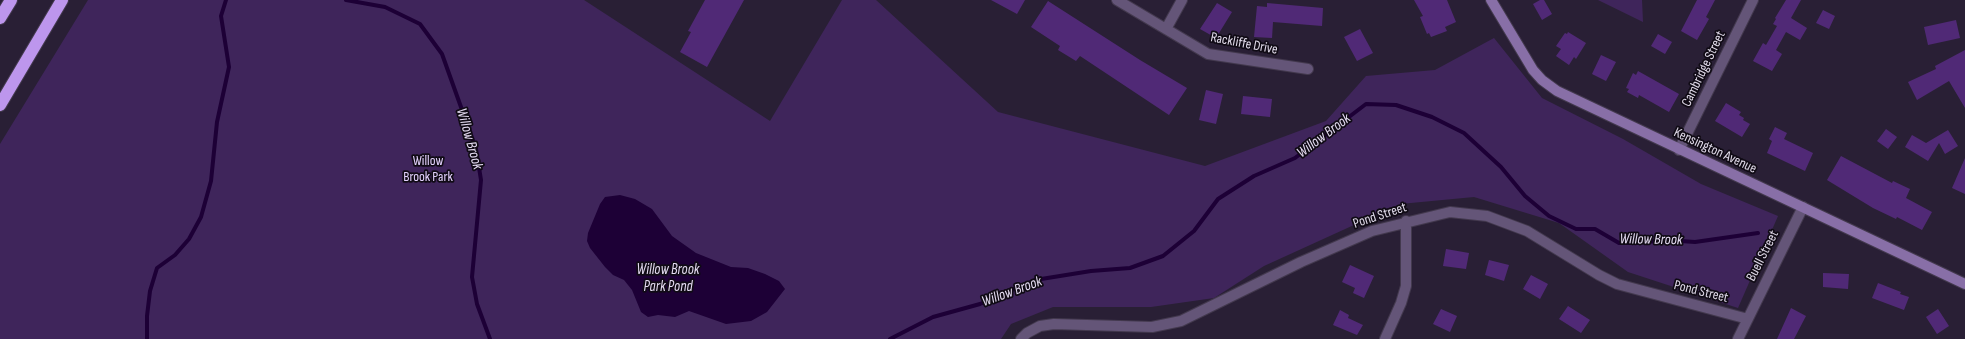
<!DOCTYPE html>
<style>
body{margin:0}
canvas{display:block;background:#291f35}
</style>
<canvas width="1965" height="339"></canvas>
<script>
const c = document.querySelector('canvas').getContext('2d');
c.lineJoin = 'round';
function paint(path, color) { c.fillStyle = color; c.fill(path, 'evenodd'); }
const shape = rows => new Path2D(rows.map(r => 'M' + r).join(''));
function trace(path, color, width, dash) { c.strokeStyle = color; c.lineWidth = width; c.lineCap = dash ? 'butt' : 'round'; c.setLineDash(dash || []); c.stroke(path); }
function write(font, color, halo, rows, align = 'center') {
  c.font = font + ' "Sofia Sans Condensed",sans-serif'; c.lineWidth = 3.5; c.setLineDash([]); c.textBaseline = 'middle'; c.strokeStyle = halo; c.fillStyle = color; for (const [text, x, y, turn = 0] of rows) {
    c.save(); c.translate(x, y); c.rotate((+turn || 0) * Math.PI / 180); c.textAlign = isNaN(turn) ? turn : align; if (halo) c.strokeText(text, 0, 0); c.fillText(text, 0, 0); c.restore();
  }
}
const green = shape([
 [88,0,584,0,770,121,842,0,876,0,998,112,1205,166,1326,121,1366,76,1435,70,1494,38,1542,98,1623,139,1701,184,1778,216,1738,308,1628,272,1559,223,1474,197,1400,204,1264,266,1214,298,1151,307,1053,307,1011,324,1001,339,0,339,0,144],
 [1598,0,1642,0,1643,22]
]);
const water = shape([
 [620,195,635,199,652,209,672,236,696,253,731,267,748,268,765,274,779,281,785,289,767,312,751,321,726,324,689,311,675,317,658,315,648,317,641,312,632,290,624,280,613,275,605,267,590,248,587,241,588,233,600,204,605,197]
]);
const stream = shape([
 [346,0,385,7,420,24,442,54,476,149,481,180,472,277,477,304,490,339],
 [147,339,147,316,150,291,157,268,175,255,189,239,201,217,211,181,217,122,229,67,221,16,226,0],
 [890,339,933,317,980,304,1035,280,1091,271,1130,268,1163,256,1194,231,1218,199,1254,176,1295,158,1366,104,1396,105,1432,117,1464,133,1501,167,1525,196,1549,216,1576,229,1595,229,1619,243,1637,243,1666,240,1695,242,1758,233]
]);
const building = shape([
 [705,0,744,0,707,67,680,52,691,32,688,31],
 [991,0,1025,0,1017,14],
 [1414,0,1447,0,1456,22,1445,27,1447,31,1431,37,1429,33,1427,34,1420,17,1423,16],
 [1540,0,1544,0,1552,14,1542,20,1533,4],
 [1697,0,1715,0,1706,17,1709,19,1697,40,1681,31],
 [1786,0,1801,0,1791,18,1807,28,1800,40,1786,32,1776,50,1782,54,1772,71,1753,61,1763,43,1766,45,1777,26,1773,24,1776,19,1775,18],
 [1048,1,1140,60,1187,88,1169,115,1080,56,1076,61,1058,50,1060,46,1031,27],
 [1217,3,1232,12,1216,38,1200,29],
 [1267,3,1323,8,1322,26,1273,22,1272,38,1254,37,1257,6,1267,7],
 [1823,10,1835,16,1829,29,1816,23],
 [1956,20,1960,38,1928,45,1924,27],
 [1360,29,1373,53,1357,61,1344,37],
 [1568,32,1586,43,1576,59,1574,57,1569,65,1556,56,1561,49,1556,46,1565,33,1567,34],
 [1658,34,1672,42,1665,54,1651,46],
 [1965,50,1965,108,1949,81,1917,100,1908,82,1936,69,1935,66],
 [1601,55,1616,62,1606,81,1592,74],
 [1638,71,1679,94,1669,112,1639,95,1638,98,1627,92,1629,89,1626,88,1633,73,1636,75],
 [1206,90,1223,94,1216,124,1199,120],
 [1243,96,1272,99,1270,117,1241,114],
 [1726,103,1741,112,1739,115,1744,118,1743,120,1750,124,1742,137,1715,121],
 [1775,127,1787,133,1784,139,1813,153,1805,171,1767,153,1772,141,1769,139],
 [1886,129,1897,137,1888,149,1877,141],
 [1948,130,1958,146,1945,154,1939,143,1928,161,1905,147,1912,135,1926,143],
 [1841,156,1892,183,1893,181,1910,189,1906,198,1932,212,1922,230,1897,217,1896,219,1873,208,1827,180],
 [1965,158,1965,194,1952,188],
 [1446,249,1469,253,1466,269,1443,266],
 [1489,260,1509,265,1504,281,1485,275],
 [1350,265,1374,276,1364,298,1353,293,1355,288,1342,282],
 [1823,273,1849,274,1848,289,1823,287],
 [1531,275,1548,284,1540,299,1523,289],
 [1878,283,1901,292,1900,294,1909,297,1904,310,1872,298],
 [1568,306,1590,320,1581,333,1559,319],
 [1791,308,1806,316,1794,339,1777,339],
 [1441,309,1457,316,1450,332,1433,324],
 [1938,309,1949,326,1937,334,1926,317],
 [1340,310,1349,315,1348,318,1363,325,1357,335,1333,325]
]);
const street = shape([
 [1117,0,1208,54,1308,69],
 [1166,29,1182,0],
 [1679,150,1753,0],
 [1021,339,1027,333,1040,326,1054,324,1152,327,1181,321,1301,262,1372,231,1450,212,1487,216,1527,231,1599,275,1617,284,1748,319],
 [1385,339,1401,303,1406,286,1406,221],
 [1738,339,1803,207]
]);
const secondary = shape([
 [1491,0,1533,70,1542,80,1557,91,1965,284]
]);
const highway = shape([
 [0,18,11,0],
 [0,105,62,0]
]);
const streetNames = [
 ["Rackliffe Drive",1244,44,11],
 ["Cambridge Street",1704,69,-64],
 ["Kensington Avenue",1715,151,25],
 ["Pond Street",1380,216,-18],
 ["Buell Street",1763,256,-63],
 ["Pond Street",1701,292,14]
];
const parkNames = [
 ["Willow",428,161],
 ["Brook Park",428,177]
];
const waterNames = [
 ["Willow Brook",1324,136,-37],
 ["Willow Brook",469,139,74],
 ["Willow Brook",1651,240,1],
 ["Willow Brook",668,270],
 ["Park Pond",668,287],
 ["Willow Brook",1012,292,-20]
];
paint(green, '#3f255b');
paint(water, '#1d0036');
trace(stream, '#1d0036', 4);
paint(building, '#502976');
trace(street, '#43394e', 12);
trace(secondary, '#43394e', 12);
trace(highway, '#43394e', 14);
trace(street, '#645578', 10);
trace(secondary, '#886fa7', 10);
trace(highway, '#bd96ed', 12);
write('14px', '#e0dae9', '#100b15', streetNames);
write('14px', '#e4d2fe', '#100b15', parkNames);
write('italic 15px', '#e5dcf2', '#100b15', waterNames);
</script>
